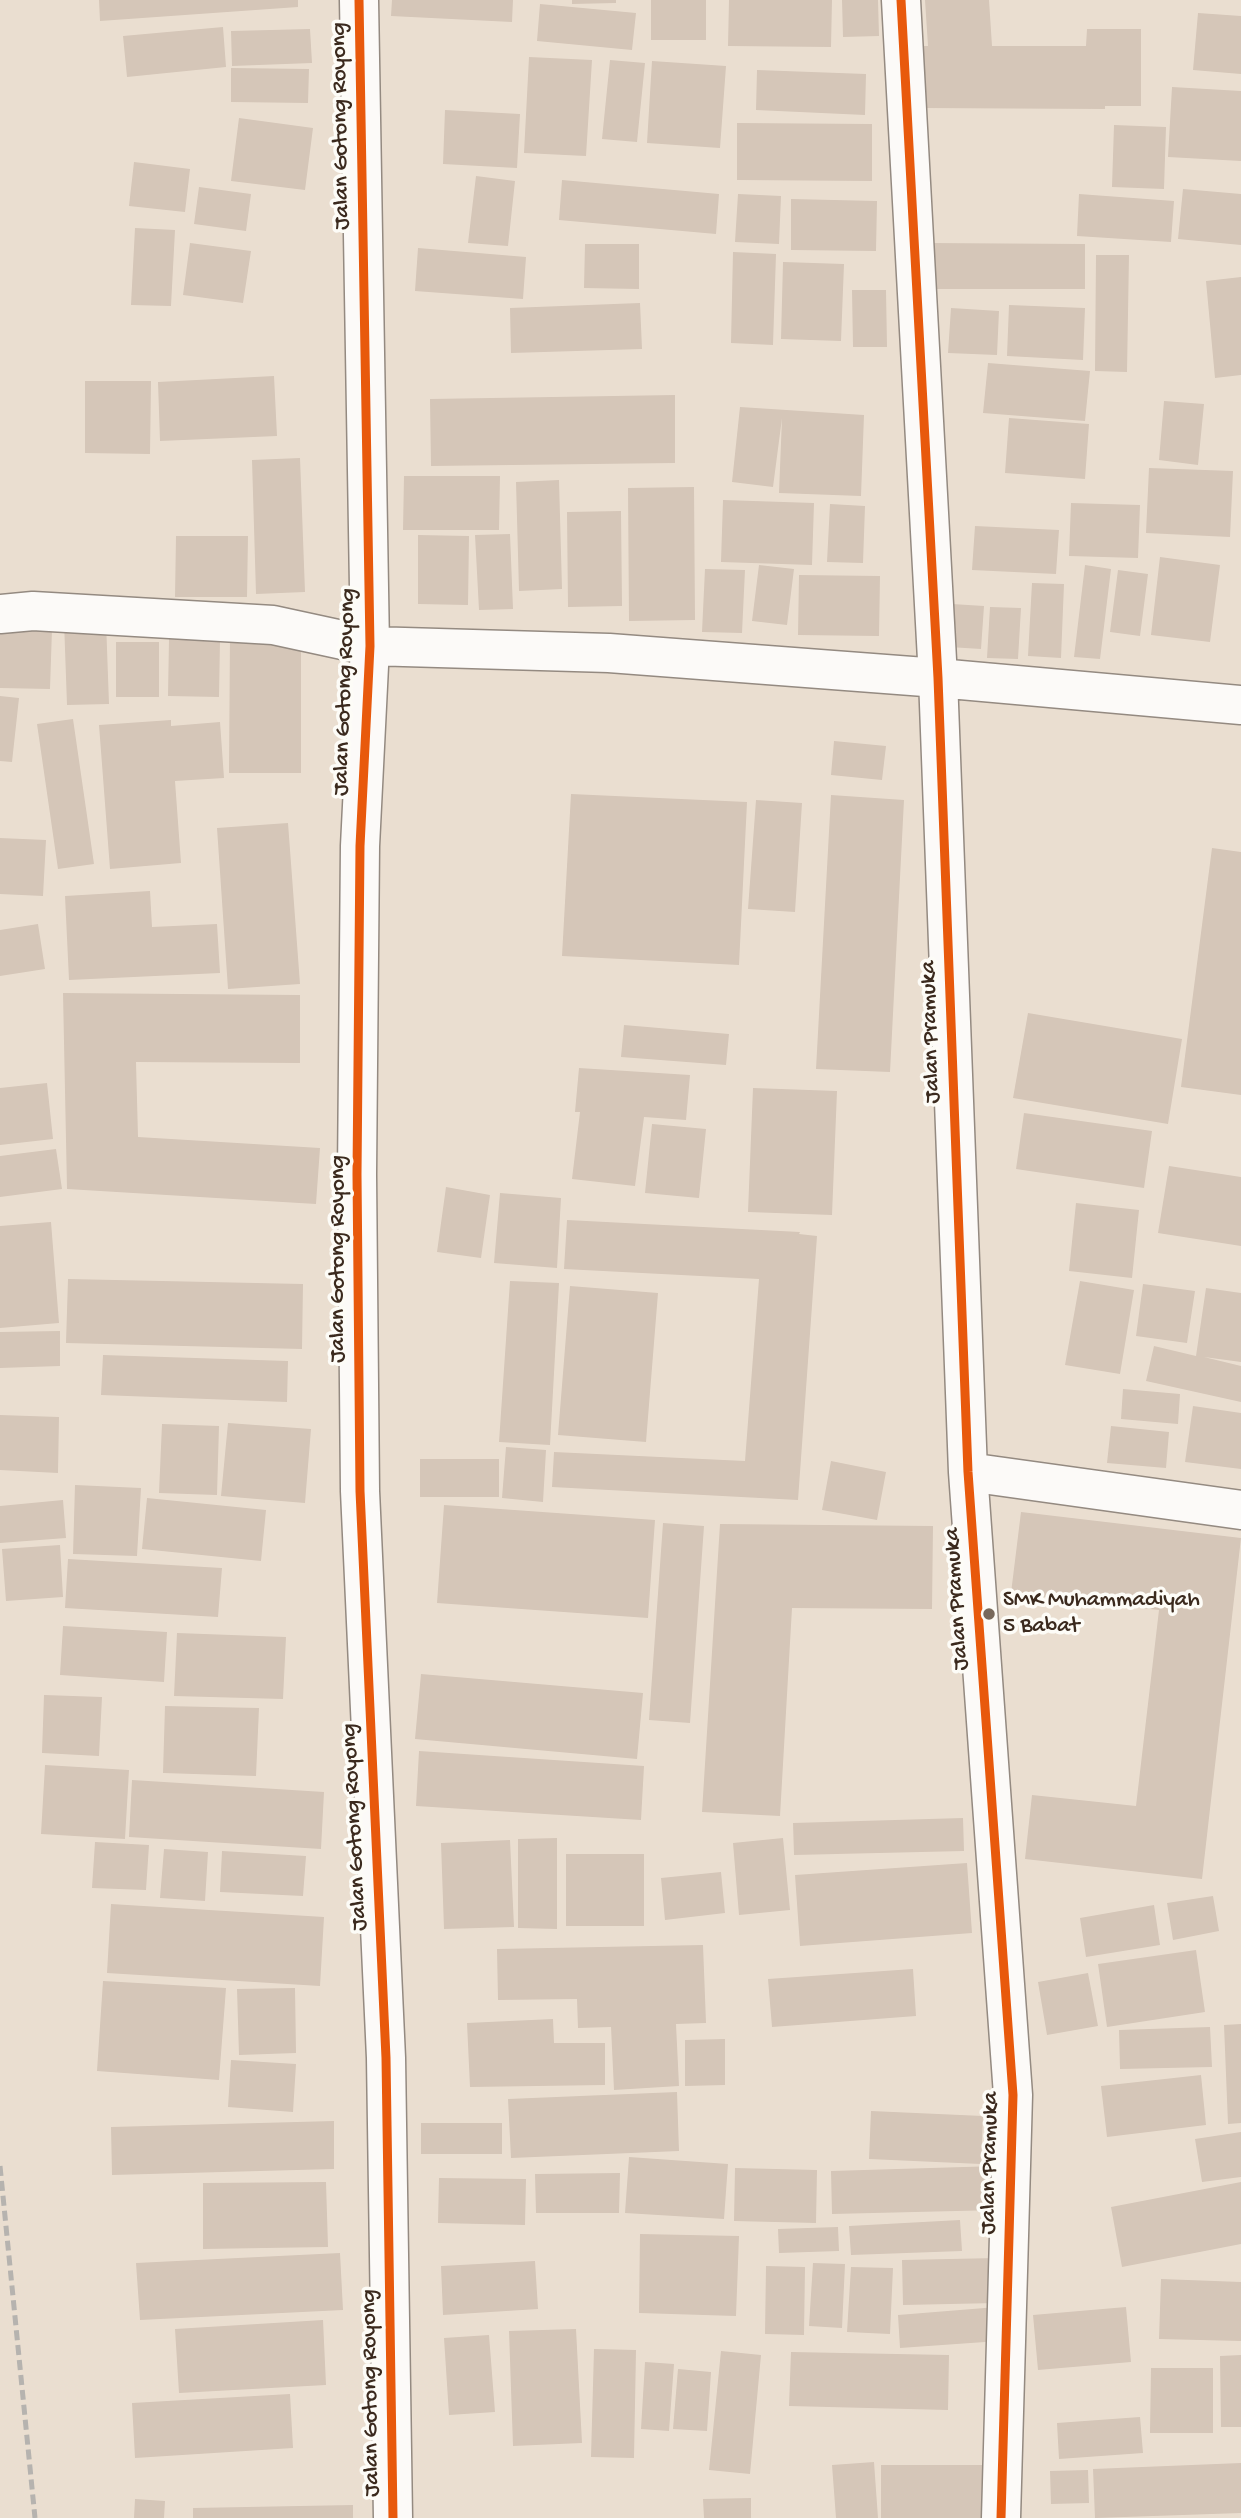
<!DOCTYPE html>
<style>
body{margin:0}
canvas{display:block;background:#eaded0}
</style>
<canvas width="1241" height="2518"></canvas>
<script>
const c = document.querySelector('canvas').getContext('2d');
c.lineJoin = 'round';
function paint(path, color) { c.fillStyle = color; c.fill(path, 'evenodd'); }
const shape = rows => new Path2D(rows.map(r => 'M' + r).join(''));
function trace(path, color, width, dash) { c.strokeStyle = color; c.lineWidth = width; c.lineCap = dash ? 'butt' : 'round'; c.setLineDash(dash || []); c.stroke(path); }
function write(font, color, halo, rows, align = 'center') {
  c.font = font + ' "Gochi Hand",sans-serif'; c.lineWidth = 7; c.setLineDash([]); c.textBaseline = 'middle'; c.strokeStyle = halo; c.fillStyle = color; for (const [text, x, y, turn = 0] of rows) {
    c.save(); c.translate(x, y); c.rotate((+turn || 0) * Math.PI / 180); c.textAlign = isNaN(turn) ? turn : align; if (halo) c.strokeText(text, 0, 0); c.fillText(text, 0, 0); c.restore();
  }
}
const building = shape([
 [99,0,298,0,298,7,100,21],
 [392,0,513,0,512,22,391,16],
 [572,0,616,0,616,3,572,4],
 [651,0,706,0,706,40,651,40],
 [729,0,832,0,831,47,728,46],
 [842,0,878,0,879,36,843,37],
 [925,0,989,0,992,46,1086,46,1087,29,1141,29,1141,106,1105,106,1105,109,921,108,921,46,928,46],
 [540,4,636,13,632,50,537,41],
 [1198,13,1241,16,1241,74,1193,70],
 [223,27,226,67,127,77,123,36],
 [310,29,312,63,232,66,231,31],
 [529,57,592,60,586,156,524,153],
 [610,60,645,63,637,142,602,139],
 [652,61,726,66,720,148,647,143],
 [231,68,309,69,308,103,231,102],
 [757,70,866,74,865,115,756,110],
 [1172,87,1241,91,1241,161,1168,157],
 [445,110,520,114,517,168,443,164],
 [239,118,313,128,305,190,231,181],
 [737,123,872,124,872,181,737,180],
 [1114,125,1166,127,1164,189,1112,187],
 [134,162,190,169,185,212,129,206],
 [476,176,515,181,508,246,468,243],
 [562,180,719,194,716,234,559,220],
 [199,187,251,194,246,231,194,224],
 [1183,189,1241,194,1241,245,1178,239],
 [738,194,781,196,779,244,735,242],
 [1079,194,1174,201,1171,242,1077,236],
 [791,199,877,201,876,251,791,250],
 [135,228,175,230,171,306,131,305],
 [190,243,251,251,243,303,183,295],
 [927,243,1085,244,1085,289,927,289],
 [585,244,639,244,639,289,584,288],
 [418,248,526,257,523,299,415,291],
 [733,252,776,254,773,345,731,343],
 [1096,255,1129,255,1127,372,1095,371],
 [783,262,844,264,841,341,781,339],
 [1241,277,1241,375,1215,378,1206,281],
 [852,290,886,290,887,347,853,347],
 [640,303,642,349,511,353,510,308],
 [1009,305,1085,308,1083,360,1007,356],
 [951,308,999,311,997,355,948,353],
 [988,363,1090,371,1085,421,983,413],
 [274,376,277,436,160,441,158,382],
 [85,381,151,381,150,454,85,453],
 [675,395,675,463,431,466,430,399],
 [1164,401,1204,404,1198,465,1159,460],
 [740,407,864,415,861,496,779,493,782,418,773,487,732,482],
 [1009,418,1089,424,1085,479,1005,473],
 [300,458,305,592,256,594,252,460],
 [1149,468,1233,471,1230,537,1146,533],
 [404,476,500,476,499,530,403,530],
 [559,480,562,589,519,591,516,482],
 [694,487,695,620,629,621,628,488],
 [723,500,814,503,812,565,721,562],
 [1071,503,1140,505,1138,558,1069,556],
 [830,504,865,506,863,563,827,562],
 [621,511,622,606,568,607,567,512],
 [975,526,1059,530,1056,574,972,570],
 [510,534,513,609,479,610,475,535],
 [418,535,469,536,468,605,418,604],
 [176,536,248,536,247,597,175,597],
 [1160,557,1220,565,1210,642,1151,635],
 [759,565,794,569,787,625,752,621],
 [1085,565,1111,569,1100,659,1074,657],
 [705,569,745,570,742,633,702,632],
 [1118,570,1148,574,1140,636,1110,632],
 [799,575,880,576,879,636,798,635],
 [1032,583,1064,584,1061,658,1028,656],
 [952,604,984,606,981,649,949,647],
 [990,607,1021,608,1018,659,987,658],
 [64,621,106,621,109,704,67,705],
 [0,628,52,629,50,689,0,688],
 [230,634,301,634,301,773,229,773],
 [169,639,220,640,219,697,168,696],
 [116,642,159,642,159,697,116,697],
 [0,696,19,698,12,762,0,761],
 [73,719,94,864,58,869,37,724],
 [171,720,171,726,220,722,224,778,175,781,181,863,110,869,99,725],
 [834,741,886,746,882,780,831,775],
 [571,794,747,802,739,965,562,956],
 [831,795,904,800,890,1072,816,1069],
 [756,800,802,803,795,912,748,909],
 [288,823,300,984,228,989,217,828],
 [0,838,46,840,43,896,0,894],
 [1212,848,1241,852,1241,1095,1181,1087],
 [150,891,152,927,217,924,220,973,69,980,65,896],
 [38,924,45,969,0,976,0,930],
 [63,993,300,995,300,1063,136,1062,138,1137,320,1148,316,1204,67,1189],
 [1028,1013,1182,1039,1168,1124,1013,1098],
 [624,1025,729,1034,726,1065,621,1057],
 [579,1068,690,1075,686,1120,644,1117,635,1186,572,1179,580,1112,575,1112],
 [47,1083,53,1139,0,1145,0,1088],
 [753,1088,837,1091,832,1215,748,1212],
 [1024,1113,1152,1131,1144,1188,1016,1169],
 [652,1124,706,1129,699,1198,645,1193],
 [56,1149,62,1189,0,1197,0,1156],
 [1169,1166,1241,1177,1241,1246,1158,1233],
 [446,1187,490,1195,481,1258,437,1252],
 [500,1193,561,1198,557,1268,494,1263],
 [1076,1203,1139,1210,1132,1278,1069,1271],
 [567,1220,800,1232,799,1234,817,1236,798,1500,552,1487,554,1452,745,1461,759,1279,564,1269],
 [51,1222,59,1323,0,1328,0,1226],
 [68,1279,303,1284,302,1349,66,1343],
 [510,1281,559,1283,550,1445,499,1442],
 [1080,1281,1134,1290,1120,1374,1065,1365],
 [1143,1284,1195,1291,1187,1343,1136,1336],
 [570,1286,658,1293,646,1442,558,1435],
 [1206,1288,1241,1293,1241,1362,1204,1357,1241,1366,1241,1402,1146,1381,1154,1346,1196,1356],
 [60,1331,60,1366,0,1368,0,1332],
 [103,1355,288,1361,287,1402,101,1395],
 [1123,1389,1180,1394,1178,1424,1121,1419],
 [1193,1406,1241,1413,1241,1469,1185,1462],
 [0,1415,59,1417,58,1473,0,1470],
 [228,1423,311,1429,305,1503,221,1496],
 [162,1424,219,1426,217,1495,159,1493],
 [1111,1426,1169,1432,1166,1468,1107,1463],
 [506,1447,546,1450,543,1502,502,1498],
 [420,1459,499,1459,499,1497,420,1497],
 [831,1461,886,1472,877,1520,822,1510],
 [75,1485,141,1488,137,1556,73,1554],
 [147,1498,266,1510,261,1561,142,1549],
 [63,1500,66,1538,0,1543,0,1506],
 [444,1505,655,1520,648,1618,437,1603],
 [1021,1512,1241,1538,1202,1879,1025,1859,1032,1795,1136,1806,1159,1610,1011,1593],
 [663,1523,704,1526,690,1723,649,1720],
 [720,1524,933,1526,932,1609,792,1608,780,1816,702,1812],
 [60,1545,63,1597,6,1601,2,1549],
 [68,1559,222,1568,218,1617,65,1608],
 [63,1626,167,1632,164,1682,60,1675],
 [177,1633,286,1637,283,1699,174,1696],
 [421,1674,643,1693,637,1759,415,1739],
 [44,1695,102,1697,99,1756,42,1753],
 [165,1706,259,1708,256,1776,163,1773],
 [419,1751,644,1766,641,1820,416,1806],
 [45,1765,129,1770,125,1839,41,1834],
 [132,1780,324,1792,321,1849,129,1837],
 [963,1818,964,1851,794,1855,793,1823],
 [557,1838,557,1929,518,1928,518,1839],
 [783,1838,790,1910,739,1915,733,1843],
 [510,1840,514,1927,444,1929,441,1843],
 [95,1842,149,1845,146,1890,92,1888],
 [164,1849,208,1852,205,1901,160,1898],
 [222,1851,306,1856,303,1896,220,1892],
 [566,1854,644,1854,644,1926,566,1926],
 [967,1863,972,1933,800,1946,795,1875],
 [721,1872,725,1913,665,1920,661,1878],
 [1213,1896,1219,1931,1173,1940,1167,1903],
 [111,1904,324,1917,320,1986,107,1973],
 [1154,1905,1160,1945,1086,1957,1080,1918],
 [703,1945,706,2023,676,2024,679,2086,614,2090,611,2027,578,2028,577,1999,498,2000,497,1949],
 [1196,1950,1205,2012,1107,2027,1098,1964],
 [913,1969,916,2016,772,2027,768,1979],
 [1088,1973,1098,2026,1047,2035,1038,1982],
 [103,1981,226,1988,219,2080,97,2071],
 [295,1988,296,2053,239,2055,237,1989],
 [553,2019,554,2043,605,2043,605,2085,470,2087,467,2023],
 [1241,2024,1241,2123,1228,2124,1224,2025],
 [1210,2027,1212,2067,1120,2069,1119,2030],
 [725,2039,725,2085,685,2086,685,2040],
 [231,2060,296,2064,293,2112,228,2107],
 [1201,2075,1206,2125,1107,2137,1101,2086],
 [677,2092,679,2151,511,2158,508,2099],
 [871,2111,983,2116,981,2164,869,2159],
 [334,2121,334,2169,112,2175,111,2127],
 [421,2123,502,2123,502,2154,421,2154],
 [1241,2132,1241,2177,1202,2182,1195,2139],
 [629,2157,728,2164,724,2219,625,2213],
 [997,2166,998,2210,832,2214,831,2171],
 [735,2168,817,2170,816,2223,734,2221],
 [620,2173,619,2213,536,2213,535,2174],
 [439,2178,526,2179,525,2225,438,2223],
 [326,2182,328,2247,203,2249,203,2183],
 [1241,2182,1241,2244,1122,2267,1111,2207],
 [960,2220,962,2251,851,2255,849,2226],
 [838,2227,839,2251,779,2253,778,2229],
 [640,2234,739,2236,736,2316,639,2313],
 [340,2253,343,2310,140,2320,136,2263],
 [997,2258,997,2303,903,2305,902,2260],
 [535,2261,538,2309,443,2315,441,2266],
 [813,2263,845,2264,842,2328,809,2326],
 [766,2266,805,2267,804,2335,765,2334],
 [851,2267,893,2268,890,2334,847,2332],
 [1161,2279,1241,2282,1241,2341,1159,2339],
 [997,2307,999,2341,900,2348,898,2315],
 [1126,2307,1131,2362,1038,2370,1033,2315],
 [323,2320,326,2385,179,2393,175,2329],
 [576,2329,582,2443,513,2446,509,2331],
 [489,2335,495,2412,449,2415,444,2338],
 [594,2349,636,2350,634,2458,591,2457],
 [721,2351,761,2355,750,2474,709,2470],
 [791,2352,949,2355,948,2410,789,2406],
 [1241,2355,1241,2427,1221,2427,1220,2356],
 [645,2362,674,2364,669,2431,641,2429],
 [1151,2368,1213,2368,1213,2433,1150,2433],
 [678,2369,711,2372,707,2431,673,2429],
 [290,2394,293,2448,135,2458,132,2403],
 [1140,2417,1143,2453,1059,2459,1057,2423],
 [874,2462,878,2518,836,2518,832,2465],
 [1241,2463,1241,2513,1095,2518,1093,2469],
 [881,2465,982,2465,982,2518,881,2518],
 [1088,2470,1089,2503,1051,2504,1050,2471],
 [751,2498,751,2518,704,2518,703,2499],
 [135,2499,165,2501,164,2518,134,2518],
 [353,2505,353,2518,193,2518,193,2508]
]);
const street = shape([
 [0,614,33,611,273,625,370,646]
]);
const secondary = shape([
 [359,0,370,646,360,846,357,1174,360,1491,386,2058,393,2518],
 [901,0,938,678,968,1472,1013,2095,1001,2518],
 [370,646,609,653,938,678,1241,705],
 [968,1472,1241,1510]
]);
const rail = shape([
 [0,2166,35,2518]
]);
const cycleway = shape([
 [359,0,370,646,360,846,357,1174,360,1491,386,2058,393,2518],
 [901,0,938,678,968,1472,1013,2095,1001,2518]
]);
const markers = [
 [989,1614,7,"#78695c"]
];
const streetNames = [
 ["Jalan Gotong Royong",342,126,-91],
 ["Jalan Gotong Royong",346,692,-88],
 ["Jalan Pramuka",932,1032,-92],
 ["Jalan Gotong Royong",339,1259,-90],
 ["Jalan Pramuka",958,1599,-94],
 ["Jalan Gotong Royong",356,1827,-93],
 ["Jalan Pramuka",991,2163,-89],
 ["Jalan Gotong Royong",372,2393,-91]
];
const poiNames = [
 ["SMK Muhammadiyah",1003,1601],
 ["5 Babat",1003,1627]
];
paint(building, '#d5c6b8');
trace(street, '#948a81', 41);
trace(secondary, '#948a81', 41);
trace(street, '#fcfaf8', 38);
trace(secondary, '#fcfaf8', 38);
trace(rail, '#b6b3af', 5, [10, 5]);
trace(cycleway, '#e8590c', 9);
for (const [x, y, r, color] of markers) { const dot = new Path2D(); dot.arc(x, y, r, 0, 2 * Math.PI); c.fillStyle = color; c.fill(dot); trace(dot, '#fdfcf7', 2.5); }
write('23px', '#3b2a1e', '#fdfcf7', streetNames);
write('23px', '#3b2a1e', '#fdfcf7', poiNames, 'left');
</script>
